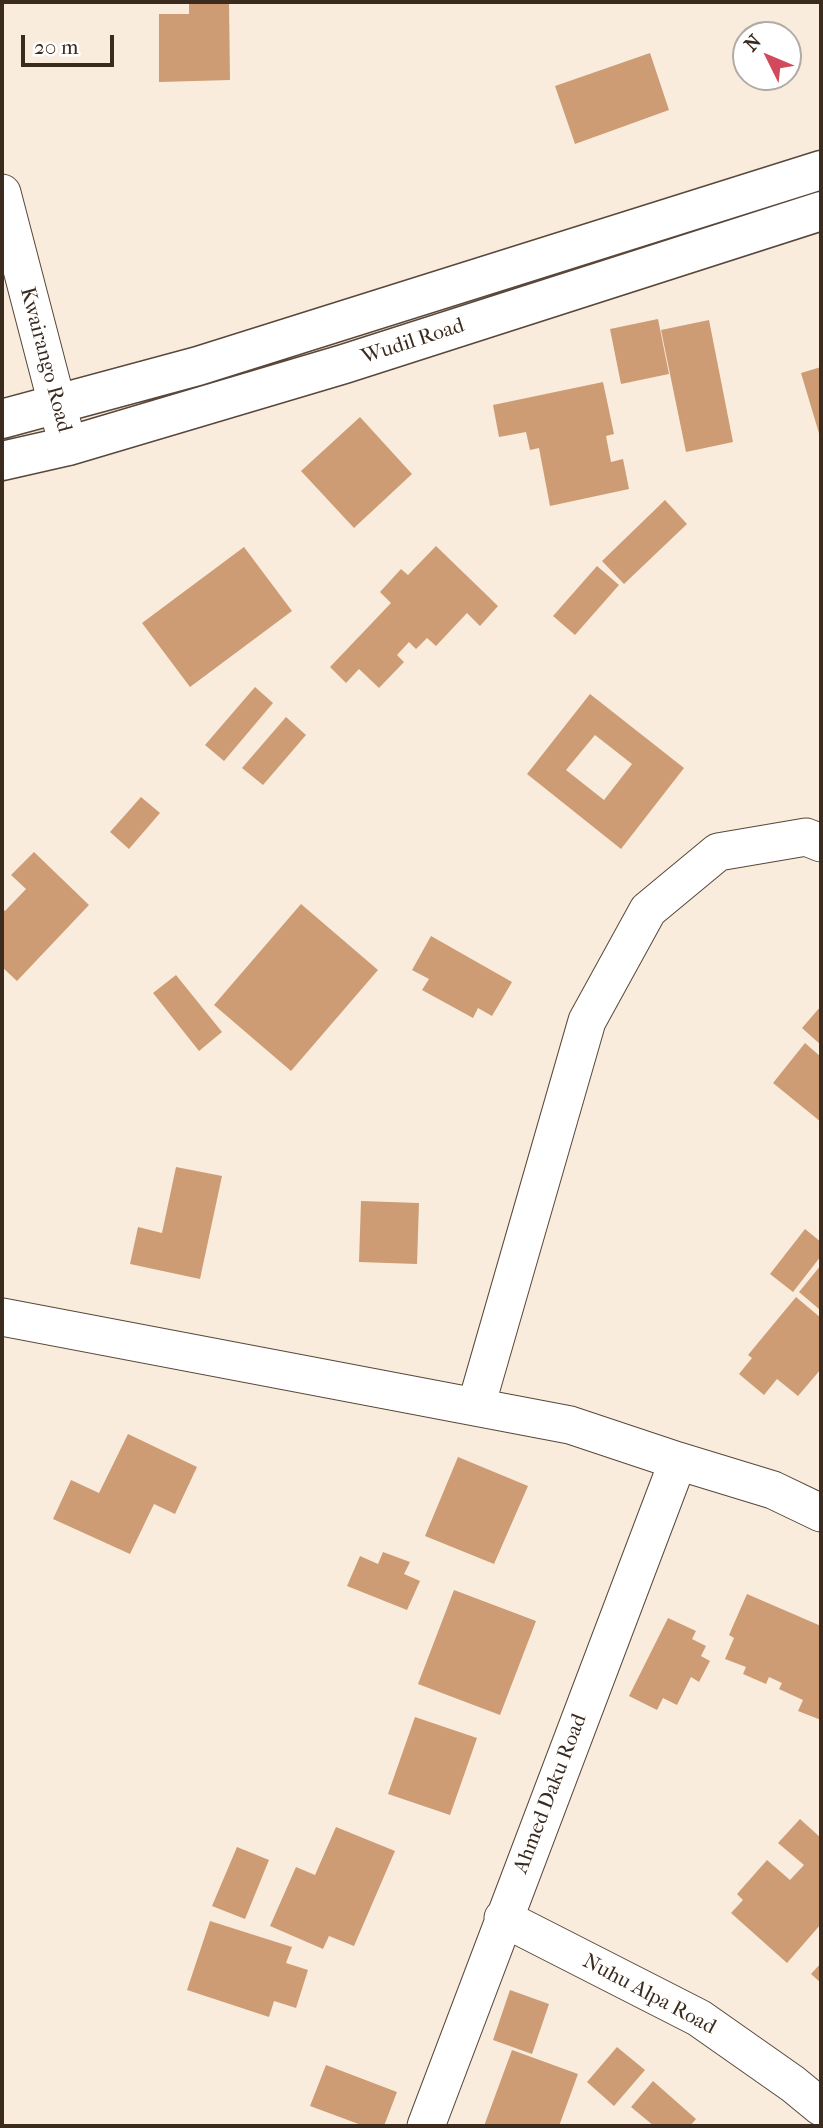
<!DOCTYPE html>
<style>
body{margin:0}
#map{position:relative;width:823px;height:2128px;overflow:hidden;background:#f9ecdc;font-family:"IM FELL French Canon",serif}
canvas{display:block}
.frame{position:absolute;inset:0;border:4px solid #3b2a1e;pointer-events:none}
.north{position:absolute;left:732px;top:21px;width:70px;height:70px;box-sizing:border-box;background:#fff;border:2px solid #b1aaa5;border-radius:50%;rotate:313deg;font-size:19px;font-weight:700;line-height:28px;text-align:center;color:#3b2a1e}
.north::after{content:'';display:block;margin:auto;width:24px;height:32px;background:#d1495b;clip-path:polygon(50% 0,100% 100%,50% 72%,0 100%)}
.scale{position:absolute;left:21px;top:35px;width:93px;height:32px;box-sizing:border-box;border:4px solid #3b2a1e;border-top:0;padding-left:9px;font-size:21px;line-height:24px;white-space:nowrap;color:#3b2a1e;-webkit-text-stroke:5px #fff;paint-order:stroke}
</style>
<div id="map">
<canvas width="823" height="2128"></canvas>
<div class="frame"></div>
<div class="north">N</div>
<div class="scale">20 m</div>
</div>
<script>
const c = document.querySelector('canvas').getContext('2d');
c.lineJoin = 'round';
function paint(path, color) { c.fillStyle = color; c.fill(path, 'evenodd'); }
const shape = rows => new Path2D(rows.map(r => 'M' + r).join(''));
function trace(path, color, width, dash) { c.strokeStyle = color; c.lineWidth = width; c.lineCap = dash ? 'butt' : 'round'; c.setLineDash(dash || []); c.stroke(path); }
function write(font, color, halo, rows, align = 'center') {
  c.font = font + ' "IM FELL French Canon",serif'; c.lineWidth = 6; c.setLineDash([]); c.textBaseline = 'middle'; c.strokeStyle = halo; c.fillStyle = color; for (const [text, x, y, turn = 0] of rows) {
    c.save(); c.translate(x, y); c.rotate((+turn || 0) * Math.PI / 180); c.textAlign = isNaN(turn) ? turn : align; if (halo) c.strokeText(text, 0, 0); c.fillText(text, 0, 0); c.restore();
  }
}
const building = shape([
 [189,2,229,2,230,80,159,82,159,14,189,14],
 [650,53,669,110,575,144,555,86],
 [658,319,669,374,621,384,610,329],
 [709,320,733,442,686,452,661,330],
 [821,367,821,440,801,373],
 [603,382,614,434,606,436,611,462,623,459,629,489,550,506,539,448,530,450,526,432,499,437,493,405],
 [360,417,412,474,354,528,301,471],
 [665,500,687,524,624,584,602,561],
 [436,546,498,606,480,626,467,613,436,646,427,638,416,649,409,642,397,655,404,662,379,688,359,669,346,683,330,667,391,603,380,592,401,569,408,575],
 [244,547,292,611,190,687,142,623],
 [597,566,619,585,575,635,553,616],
 [255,687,273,703,224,761,205,745],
 [590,694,684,768,621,849,527,774],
 [595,735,632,764,604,800,566,770],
 [286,717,306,735,263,785,242,768],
 [141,797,160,813,129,849,110,832],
 [34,852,89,905,17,981,2,967,2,908,5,911,26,889,11,875],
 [301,904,378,970,291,1071,214,1005],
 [431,936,512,982,492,1016,478,1008,473,1018,422,990,429,979,412,970],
 [176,975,222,1032,199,1051,153,993],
 [821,1006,821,1045,802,1028],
 [805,1043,821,1057,821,1122,773,1083],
 [176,1167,222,1176,200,1279,130,1264,138,1227,162,1233],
 [361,1201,419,1203,417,1264,359,1262],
 [805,1229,821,1242,821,1256,793,1292,770,1274],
 [821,1265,821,1307,819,1309,799,1292],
 [796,1297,821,1318,821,1369,798,1396,777,1379,764,1395,739,1374,752,1358,748,1355],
 [128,1434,197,1467,175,1514,154,1504,130,1554,53,1519,71,1480,99,1493],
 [458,1457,528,1486,494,1564,425,1536],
 [383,1552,410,1562,404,1574,420,1581,407,1610,347,1586,360,1556,378,1564],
 [454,1590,536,1621,500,1715,418,1684],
 [747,1594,821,1626,821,1720,798,1711,803,1700,779,1689,782,1683,769,1677,766,1684,743,1674,746,1667,725,1659,734,1638,729,1635],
 [668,1618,696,1631,692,1639,706,1646,701,1656,710,1661,699,1682,691,1677,677,1705,663,1698,657,1710,629,1696],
 [415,1717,477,1738,450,1815,388,1794],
 [800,1819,821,1838,821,1924,787,1963,731,1913,743,1900,737,1894,767,1860,790,1880,804,1865,778,1843],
 [336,1827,395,1851,354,1946,329,1936,323,1949,270,1926,296,1867,315,1875],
 [237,1847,269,1860,245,1919,212,1906],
 [210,1921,292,1947,286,1963,308,1970,296,2008,274,2001,269,2017,187,1990],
 [821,1963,821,1983,811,1974],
 [510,1990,549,2004,532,2054,493,2040],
 [617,2047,645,2070,614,2106,587,2082],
 [512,2050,578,2074,559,2126,484,2126],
 [326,2065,397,2092,384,2126,364,2126,310,2106],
 [653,2081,696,2119,690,2126,654,2126,631,2107]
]);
const street = shape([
 [2,193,68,446],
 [2,1317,570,1425,678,1461,773,1490,821,1513],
 [476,1406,587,1021,648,910,718,852,806,837,821,843],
 [503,1918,699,2018,793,2084,821,2107],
 [426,2126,678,1461]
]);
const primary = shape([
 [2,419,198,366,821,170],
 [2,461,68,446,344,364,821,211]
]);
const streetNames = [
 ["Wudil Road",413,342,-18],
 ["Kwairango Road",45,360,75],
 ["Ahmed Daku Road",551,1794,-69],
 ["Nuhu Alpa Road",649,1995,28]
];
paint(building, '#cd9c75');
trace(street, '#58473a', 39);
trace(primary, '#58473a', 41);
trace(street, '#fff', 37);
trace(primary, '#fff', 38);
write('21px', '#3b2a1e', '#fff', streetNames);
</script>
